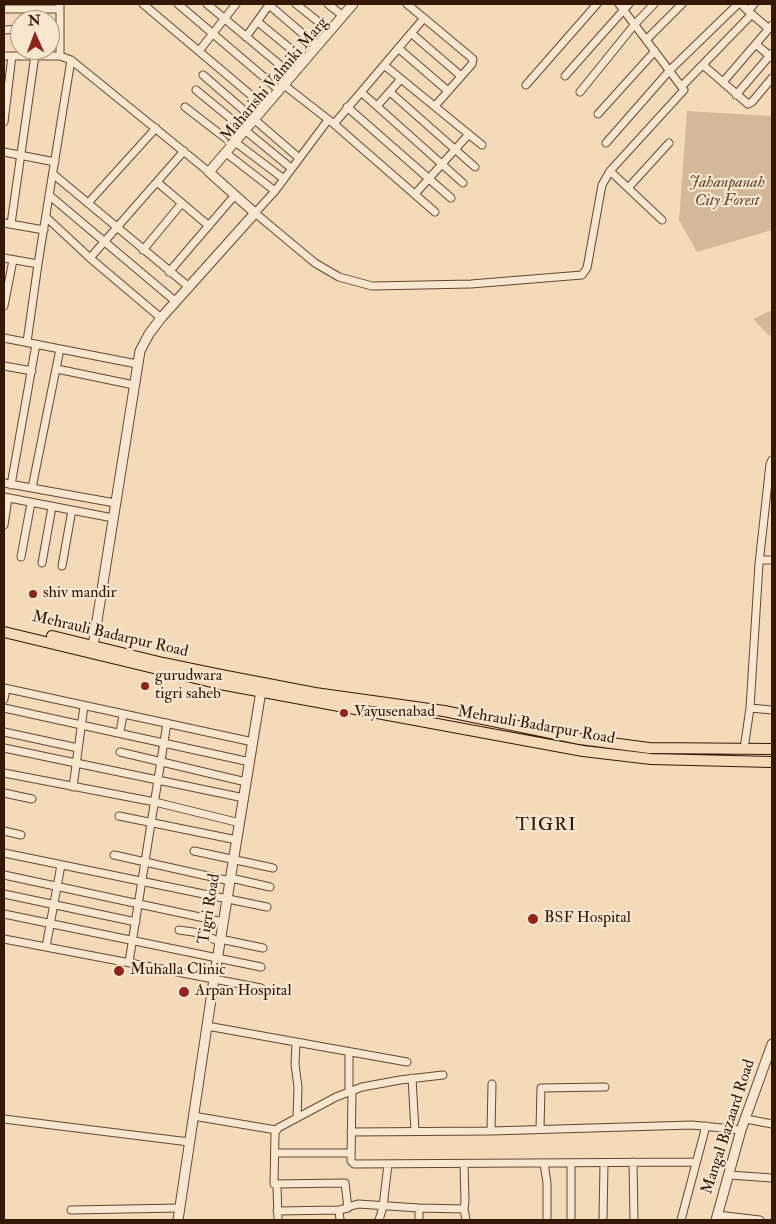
<!DOCTYPE html>
<style>
body{margin:0}
#map{position:relative;width:776px;height:1224px;overflow:hidden;background:#f3dab8;font-family:"IM FELL Double Pica",serif}
canvas{display:block}
.frame{position:absolute;inset:0;border:5px solid #341704;pointer-events:none}
.north{position:absolute;left:10px;top:10px;width:50px;height:50px;box-sizing:border-box;background:#f7e7d1;border:1px solid #a9947f;border-radius:50%;rotate:358deg;font-size:14px;font-weight:700;line-height:20px;text-align:center;color:#341704}
.north::after{content:'';display:block;margin:auto;width:18px;height:22px;background:#8f2418;clip-path:polygon(50% 0,100% 100%,50% 72%,0 100%)}
</style>
<div id="map">
<canvas width="776" height="1224"></canvas>
<div class="frame"></div>
<div class="north">N</div>
</div>
<script>
const c = document.querySelector('canvas').getContext('2d');
c.lineJoin = 'round';
function paint(path, color) { c.fillStyle = color; c.fill(path, 'evenodd'); }
const shape = rows => new Path2D(rows.map(r => 'M' + r).join(''));
function trace(path, color, width, dash) { c.strokeStyle = color; c.lineWidth = width; c.lineCap = dash ? 'butt' : 'round'; c.setLineDash(dash || []); c.stroke(path); }
function write(font, color, halo, rows, align = 'center') {
  c.font = font + ' "IM FELL Double Pica",serif'; c.lineWidth = 4.5; c.setLineDash([]); c.textBaseline = 'middle'; c.strokeStyle = halo; c.fillStyle = color; for (const [text, x, y, turn = 0] of rows) {
    c.save(); c.translate(x, y); c.rotate((+turn || 0) * Math.PI / 180); c.textAlign = isNaN(turn) ? turn : align; if (halo) c.strokeText(text, 0, 0); c.fillText(text, 0, 0); c.restore();
  }
}
const green = shape([
 [687,111,772,116,772,230,697,252,679,220],
 [772,310,772,336,768,335,753,319]
]);
const minor = shape([
 [60,4,60,56],
 [143,4,265,107],
 [178,4,279,90],
 [207,4,292,75],
 [268,4,317,46],
 [296,4,330,31],
 [328,4,343,16],
 [407,4,473,59,472,64,435,106],
 [619,4,684,90,610,171,662,220],
 [741,4,748,11,769,29],
 [4,9,60,9],
 [748,11,754,4],
 [258,22,304,60],
 [50,29,60,28],
 [4,30,20,29],
 [411,33,461,76],
 [246,37,269,5],
 [647,39,682,4],
 [757,45,772,58],
 [398,48,448,91],
 [199,51,236,4],
 [4,56,60,56,71,60,209,172],
 [384,65,482,145],
 [703,65,748,104,752,102,772,78],
 [203,75,299,158],
 [565,76,629,4],
 [723,82,772,25],
 [284,85,334,124,435,212],
 [526,85,597,4],
 [682,86,751,15],
 [196,90,291,168],
 [361,92,463,183],
 [390,92,475,167],
 [580,92,635,24,654,4],
 [736,95,772,53],
 [377,106,401,79],
 [185,107,233,144],
 [347,107,451,198],
 [598,114,655,51],
 [328,120,275,191,255,213,315,263,339,277,372,286,471,284,582,275,587,268,602,185,610,171],
 [4,122,12,56],
 [334,124,424,18],
 [235,142,284,179],
 [606,143,670,70,738,4],
 [4,152,55,162],
 [226,153,275,191],
 [53,174,189,287],
 [157,182,209,226],
 [628,188,669,143],
 [415,194,469,134],
 [49,195,175,301],
 [88,203,156,128],
 [46,217,90,258,161,318],
 [4,223,44,230],
 [11,224,35,55],
 [143,250,182,203],
 [4,258,38,264,27,342],
 [90,258,184,151],
 [38,264,71,60],
 [169,272,235,195],
 [4,306,13,260],
 [4,338,137,364],
 [4,366,32,371],
 [57,369,134,385],
 [4,483,115,503],
 [11,485,36,344],
 [32,488,60,349],
 [4,497,113,518],
 [4,525,8,498],
 [21,557,31,503],
 [761,560,772,560],
 [42,563,52,507],
 [62,566,72,510],
 [4,688,253,742],
 [4,699,6,689],
 [4,708,250,762],
 [750,708,772,710],
 [4,732,78,748],
 [120,732,123,715],
 [4,748,244,798],
 [744,749,750,708,759,564,770,464,772,460],
 [120,752,246,782],
 [4,773,155,802,240,823],
 [73,787,84,706],
 [4,793,32,799],
 [119,816,237,840],
 [4,831,21,835],
 [194,851,273,868],
 [4,853,267,907],
 [114,855,230,881],
 [4,875,223,922],
 [231,878,270,887],
 [4,894,136,922],
 [4,914,261,967],
 [179,930,200,933,220,942],
 [4,939,261,988],
 [220,939,263,948],
 [46,947,61,865],
 [129,962,167,723],
 [207,1026,407,1062],
 [296,1042,295,1064,298,1087,297,1118],
 [412,1078,415,1131],
 [352,1091,351,1161,354,1164,696,1162],
 [349,1092,349,1052],
 [193,1116,276,1130],
 [4,1119,189,1142],
 [746,1119,772,1124],
 [540,1129,541,1088,605,1087],
 [491,1131,492,1084],
 [351,1132,491,1131,692,1125,741,1130],
 [276,1153,350,1153],
 [633,1162,634,1220],
 [544,1163,547,1183,547,1220],
 [464,1164,465,1201,464,1209,466,1220],
 [729,1175,772,1178],
 [277,1185,278,1220],
 [348,1207,358,1204,419,1208,464,1209],
 [419,1208,419,1220],
 [71,1210,180,1208],
 [339,1210,340,1220],
 [277,1211,339,1210,348,1208,345,1183,274,1184,275,1133,278,1128,336,1097,362,1087,400,1080,443,1075],
 [717,1215,760,1220],
 [379,1220,383,1207,388,1164],
 [571,1220,571,1163],
 [603,1220,604,1163],
 [681,1220,706,1126]
]);
const tertiary = shape([
 [93,646,140,351,149,334,161,318,255,213,209,172,353,4],
 [178,1220,214,979,261,691],
 [716,1220,741,1130,772,1044]
]);
const primary = shape([
 [4,632,220,684,583,751,651,759,772,762],
 [52,636,163,663,221,675,315,693,444,711,580,739,649,748,772,749]
]);
const markers = [
 [33,594,5,"#8f2418"],
 [145,686,5,"#8f2418"],
 [344,713,5,"#8f2418"],
 [533,919,6,"#8f2418"],
 [119,971,6,"#8f2418"],
 [184,992,6,"#8f2418"]
];
const streetNames = [
 ["Maharishi Valmiki Marg",275,80,-50],
 ["Mehrauli Badarpur Road",110,635,13],
 ["Mehrauli Badarpur Road",536,726,10],
 ["Tigri Road",210,909,-81],
 ["Mangal Bazaard Road",729,1127,-72]
];
const parkNames = [
 ["Jahanpanah",727,184],
 ["City Forest",727,202]
];
const poiNames = [
 ["shiv mandir",43,594],
 ["gurudwara",155,677],
 ["tigri saheb",155,695],
 ["Vayusenabad",354,713],
 ["BSF Hospital",544,919],
 ["Muhalla Clinic",130,971],
 ["Arpan Hospital",195,992]
];
const neighbourhoodNames = [
 ["TIGRI",546,826]
];
paint(green, '#d3b999');
trace(minor, '#644831', 9);
trace(tertiary, '#644831', 11);
trace(primary, '#341704', 12);
trace(minor, '#f7e7d1', 7);
trace(tertiary, '#f7e7d1', 9);
trace(primary, '#f3dab8', 10);
for (const [x, y, r, color] of markers) { const dot = new Path2D(); dot.arc(x, y, r, 0, 2 * Math.PI); c.fillStyle = color; c.fill(dot); trace(dot, '#f7e7d1', 2); }
write('16px', '#341704', '#f7e7d1', streetNames);
write('italic 16px', '#644831', '#f7e7d1', parkNames);
write('16px', '#341704', '#f7e7d1', poiNames, 'left');
c.letterSpacing = '1px';
write('18px', '#341704', '#f7e7d1', neighbourhoodNames);
c.letterSpacing = '0px';
</script>
